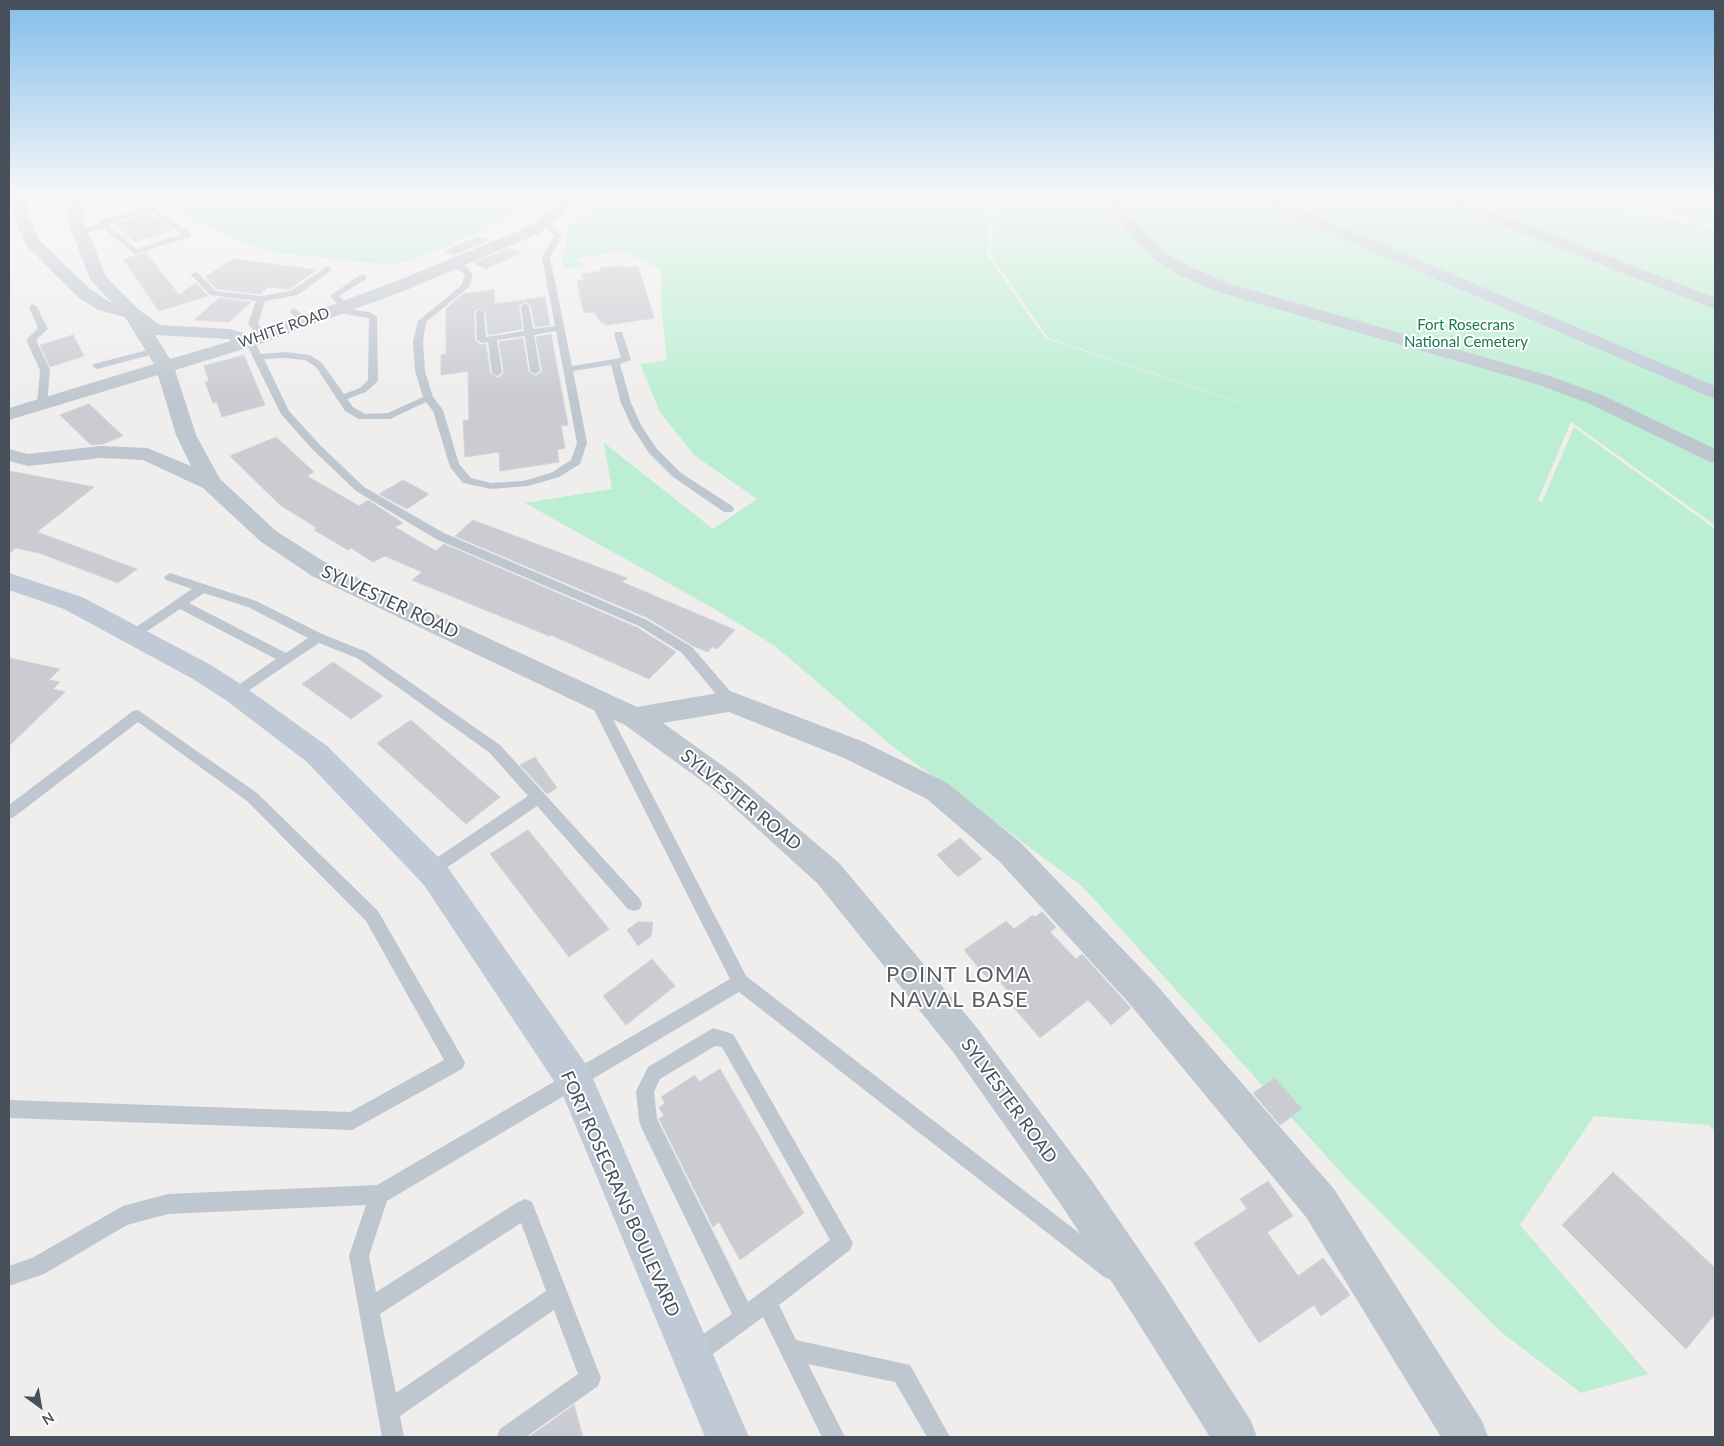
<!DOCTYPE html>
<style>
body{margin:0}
#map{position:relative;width:1724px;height:1446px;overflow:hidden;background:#f0eded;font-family:Lato,sans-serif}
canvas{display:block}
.frame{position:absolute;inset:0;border:10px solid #464f5a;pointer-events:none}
.north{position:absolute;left:15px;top:1381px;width:50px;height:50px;-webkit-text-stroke:4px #fff;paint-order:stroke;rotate:148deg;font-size:14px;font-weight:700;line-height:20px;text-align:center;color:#464f5a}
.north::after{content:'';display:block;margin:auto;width:18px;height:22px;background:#464f5a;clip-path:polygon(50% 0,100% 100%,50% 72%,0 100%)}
</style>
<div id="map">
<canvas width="1724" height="1446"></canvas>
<div class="frame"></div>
<div class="north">N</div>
</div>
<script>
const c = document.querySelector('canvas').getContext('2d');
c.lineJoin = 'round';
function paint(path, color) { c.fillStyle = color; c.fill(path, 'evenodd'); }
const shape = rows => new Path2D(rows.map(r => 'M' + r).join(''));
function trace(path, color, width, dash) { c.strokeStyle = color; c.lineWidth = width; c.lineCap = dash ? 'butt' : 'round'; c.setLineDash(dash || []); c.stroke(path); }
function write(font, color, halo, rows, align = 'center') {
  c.font = font + ' Lato,sans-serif'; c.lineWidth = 4; c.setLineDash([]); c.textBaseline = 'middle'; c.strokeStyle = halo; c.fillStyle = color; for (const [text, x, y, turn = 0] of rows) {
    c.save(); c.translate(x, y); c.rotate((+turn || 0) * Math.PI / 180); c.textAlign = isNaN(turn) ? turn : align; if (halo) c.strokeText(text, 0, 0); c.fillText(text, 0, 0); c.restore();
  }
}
const green = shape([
 [159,198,520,198,518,200,522,212,441,249,393,265,275,253,229,237,171,209],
 [608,198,965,198,992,211,987,255,1045,338,1408,458,1048,338,990,254,994,210,967,198,1572,198,1715,228,1715,525,1571,422,1538,500,1542,502,1574,427,1715,529,1715,1131,1709,1125,1594,1116,1520,1225,1648,1374,1581,1393,1501,1332,1347,1179,1082,886,892,746,775,646,713,608,525,503,612,489,604,443,713,529,757,499,694,455,660,412,640,364,667,360,661,305,662,270,622,251,578,258,584,267,563,269,563,253,568,234,565,227,592,211],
 [1586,198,1715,198,1715,225,1628,204,1600,202]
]);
const building = shape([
 [150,213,173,230,135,242,114,224,150,213],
 [479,236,490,240,454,255,444,251,479,236],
 [509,248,520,253,486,269,473,263,509,248],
 [146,252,179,295,196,283,208,296,159,311,123,259,146,252],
 [233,259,303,268,316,270,289,289,268,287,260,294,217,289,205,277,233,259],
 [621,266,621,268,638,266,654,318,607,325,600,321,594,312,584,313,577,281,584,280,582,274,601,271,600,268,621,266],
 [494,290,495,304,545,297,550,325,535,327,531,306,525,301,519,306,522,329,488,335,486,312,479,308,474,312,475,340,481,345,486,344,490,373,498,378,504,373,499,342,523,338,528,371,536,376,542,371,536,337,551,334,568,425,561,426,565,448,557,450,559,462,500,471,499,452,465,457,463,421,469,420,468,371,441,375,441,355,446,354,446,309,463,294,494,290],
 [219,298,251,302,229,322,194,320,219,298],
 [73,335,84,356,50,367,40,345,73,335],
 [244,355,265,405,222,417,217,402,213,403,205,382,209,381,204,366,244,355],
 [89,404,123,436,103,444,91,445,60,415,89,404],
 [276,437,314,472,307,476,359,506,368,500,403,523,395,527,436,551,444,544,638,628,676,652,649,679,551,635,549,636,412,580,422,572,385,556,373,562,351,548,348,550,314,530,317,528,280,505,230,456,276,437],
 [9,471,94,487,37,532,137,569,118,583,39,553,16,548,9,554,9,471],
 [403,480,429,494,407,509,379,494,403,480],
 [473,520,627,578,622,582,735,630,717,649,712,647,708,652,693,646,648,618,455,536,473,520],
 [9,658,60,669,49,680,60,682,53,689,65,692,9,746,9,658],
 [333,662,383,696,351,719,302,684,333,662],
 [411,720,500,797,466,824,377,743,411,720],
 [535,757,557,788,547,794,520,765,535,757],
 [528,830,609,929,569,957,490,854,528,830],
 [960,838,982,859,958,877,937,855,960,838],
 [1042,912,1056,927,1050,932,1076,959,1082,954,1131,1008,1111,1025,1088,1000,1040,1038,1014,1008,1019,1004,994,975,988,979,964,950,1006,921,1014,929,1033,915,1035,917,1042,912],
 [638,922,653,922,651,936,638,946,627,930,638,922],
 [652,959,675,986,626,1025,603,996,652,959],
 [720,1069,804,1213,740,1260,719,1222,713,1227,659,1119,664,1115,659,1108,665,1103,661,1097,695,1075,699,1082,720,1069],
 [1275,1078,1302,1109,1280,1125,1253,1093,1275,1078],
 [1613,1172,1715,1268,1715,1314,1686,1349,1562,1225,1613,1172],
 [1268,1181,1293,1216,1267,1232,1298,1276,1323,1258,1350,1295,1321,1316,1314,1305,1259,1343,1194,1243,1247,1209,1240,1199,1268,1181],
 [574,1405,583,1437,529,1437,574,1405]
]);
const lane = shape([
 [151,206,190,233,190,237,135,254,103,228,80,234,76,232,100,224,101,220,151,206],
 [150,211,181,234,136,249,108,224,150,211],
 [543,220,549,220,562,236,550,257,572,366,621,358,614,334,616,332,622,332,631,360,620,364,631,403,642,427,657,449,681,473,732,506,734,509,732,512,724,512,673,477,649,453,632,427,621,403,611,365,573,371,587,443,580,464,559,477,528,486,491,489,463,483,450,467,433,411,426,402,390,419,359,419,345,411,316,367,305,360,286,358,264,359,289,411,320,445,364,487,444,533,647,620,692,647,735,697,737,701,735,705,730,706,725,705,682,653,639,626,436,539,356,491,312,449,281,414,245,341,247,339,253,339,261,354,286,352,310,355,322,363,344,394,360,388,368,380,369,318,334,312,334,308,341,308,330,296,360,275,366,275,366,279,339,296,348,305,348,309,369,312,377,317,378,381,366,392,347,399,353,407,365,414,388,413,423,397,415,371,413,341,418,321,461,286,465,276,462,272,450,265,457,263,468,268,473,276,469,287,426,322,423,341,425,371,433,397,443,410,459,464,471,478,491,483,523,481,551,473,571,460,577,443,556,331,534,335,540,371,535,374,530,371,525,336,497,340,502,373,497,376,492,373,488,342,482,343,477,340,476,312,480,309,484,312,486,337,524,331,521,306,525,303,529,306,533,329,555,326,542,257,554,236,542,222,543,220],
 [328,266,332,269,331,271,297,295,265,301,258,324,268,336,263,339,260,338,248,324,256,301,210,295,190,274,197,272,216,291,261,296,291,291,328,266],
 [33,304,37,307,48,329,36,340,50,370,47,404,42,407,37,404,40,370,26,340,38,328,29,307,33,304],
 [294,308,308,319,308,323,302,323,291,313,290,311,294,308],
 [155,348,158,349,158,353,97,369,92,366,94,364,155,348],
 [170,573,256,601,322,634,367,652,500,745,640,899,642,904,640,909,634,911,628,909,537,806,436,875,431,877,426,875,423,870,426,865,528,796,490,753,357,658,319,643,236,699,231,698,229,694,231,690,276,659,180,609,137,638,129,638,127,635,129,632,192,589,166,580,164,577,170,573],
 [204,593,248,607,308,638,286,653,189,603,204,593],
 [595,693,600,694,602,698,746,976,1118,1263,1121,1270,1118,1277,1111,1280,1104,1277,739,992,387,1201,369,1256,376,1292,518,1202,525,1199,532,1202,601,1378,598,1386,526,1437,497,1437,500,1429,578,1374,554,1310,400,1416,404,1437,382,1437,349,1256,366,1205,168,1214,127,1225,44,1274,9,1286,9,1266,32,1258,123,1206,168,1194,377,1185,730,979,588,698,590,694,595,693],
 [521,1223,546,1291,396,1393,380,1314,521,1223],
 [138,710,257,793,378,911,462,1057,465,1063,462,1069,352,1130,9,1118,9,1100,350,1112,444,1060,366,921,247,801,138,722,14,817,9,819,9,805,133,711,138,710],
 [713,1028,733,1034,853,1243,850,1250,779,1305,796,1340,910,1365,950,1437,927,1437,895,1382,808,1364,845,1437,822,1437,763,1317,702,1362,694,1365,686,1362,683,1354,686,1346,732,1314,641,1127,639,1120,636,1091,648,1067,713,1028],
 [715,1046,722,1047,830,1240,748,1302,657,1119,654,1092,660,1079,715,1046]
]);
const street = shape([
 [11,198,26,198,29,216,39,240,90,289,110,302,112,303,90,279,68,221,66,198,82,198,84,221,106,277,138,309,160,325,230,329,250,335,397,281,530,226,553,209,561,201,561,198,577,198,574,205,542,232,409,289,257,345,175,370,196,435,220,479,276,531,328,564,637,707,730,691,864,742,947,783,1021,843,1153,981,1334,1189,1482,1421,1488,1437,1441,1437,1306,1217,1129,1003,999,861,927,799,844,758,729,712,663,723,737,776,840,864,977,1028,1092,1181,1162,1283,1251,1421,1257,1437,1210,1437,1132,1313,1064,1209,953,1052,818,884,717,792,625,725,312,576,260,541,203,488,143,460,101,458,28,466,9,461,9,449,28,454,101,446,147,448,191,466,176,435,158,375,9,420,9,408,154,364,125,317,98,310,78,297,26,245,13,216,11,198],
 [155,335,228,339,231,341,170,359,155,335],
 [1109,198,1125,198,1126,212,1168,255,1191,267,1227,283,1550,376,1602,395,1715,449,1715,463,1708,461,1588,403,1536,384,1215,291,1179,275,1156,261,1113,216,1110,213,1109,198],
 [1437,198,1458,198,1715,298,1715,309,1439,201,1437,198]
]);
const secondary = shape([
 [1253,198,1273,198,1715,386,1715,399,1255,201,1253,198],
 [9,573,82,597,211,665,245,687,327,746,446,865,588,1067,749,1437,705,1437,562,1093,424,885,307,762,227,701,193,679,64,609,9,590,9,573]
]);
const farParknames = [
 ["Fort Rosecrans",1466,325],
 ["National Cemetery",1466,342]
];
const farStreetnames = [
 ["WHITE ROAD",284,328,-19]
];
const streetNames = [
 ["SYLVESTER ROAD",390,602,25],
 ["SYLVESTER ROAD",741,800,39],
 ["SYLVESTER ROAD",1009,1101,54],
 ["FORT ROSECRANS BOULEVARD",620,1194,66]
];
const nearNeighbourhoodnames = [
 ["POINT LOMA",959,975],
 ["NAVAL BASE",959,1000]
];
paint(green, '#bbeed3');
paint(building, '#caccd2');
trace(building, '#d1d3d9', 1);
paint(lane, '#bec6cf');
paint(street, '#bec6cf');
paint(secondary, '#c0c9d6');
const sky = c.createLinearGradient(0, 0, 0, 401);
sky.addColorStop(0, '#82bee9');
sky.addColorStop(0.49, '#f8f7f7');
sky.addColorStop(1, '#f8f7f700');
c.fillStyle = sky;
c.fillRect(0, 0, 1724, 401);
write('15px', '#187a51', '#fff', farParknames);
write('15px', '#464f5a', '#fff', farStreetnames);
write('18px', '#464f5a', '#fff', streetNames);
c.letterSpacing = '1px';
write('22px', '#5a5d62', '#fff', nearNeighbourhoodnames);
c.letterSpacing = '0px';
</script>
